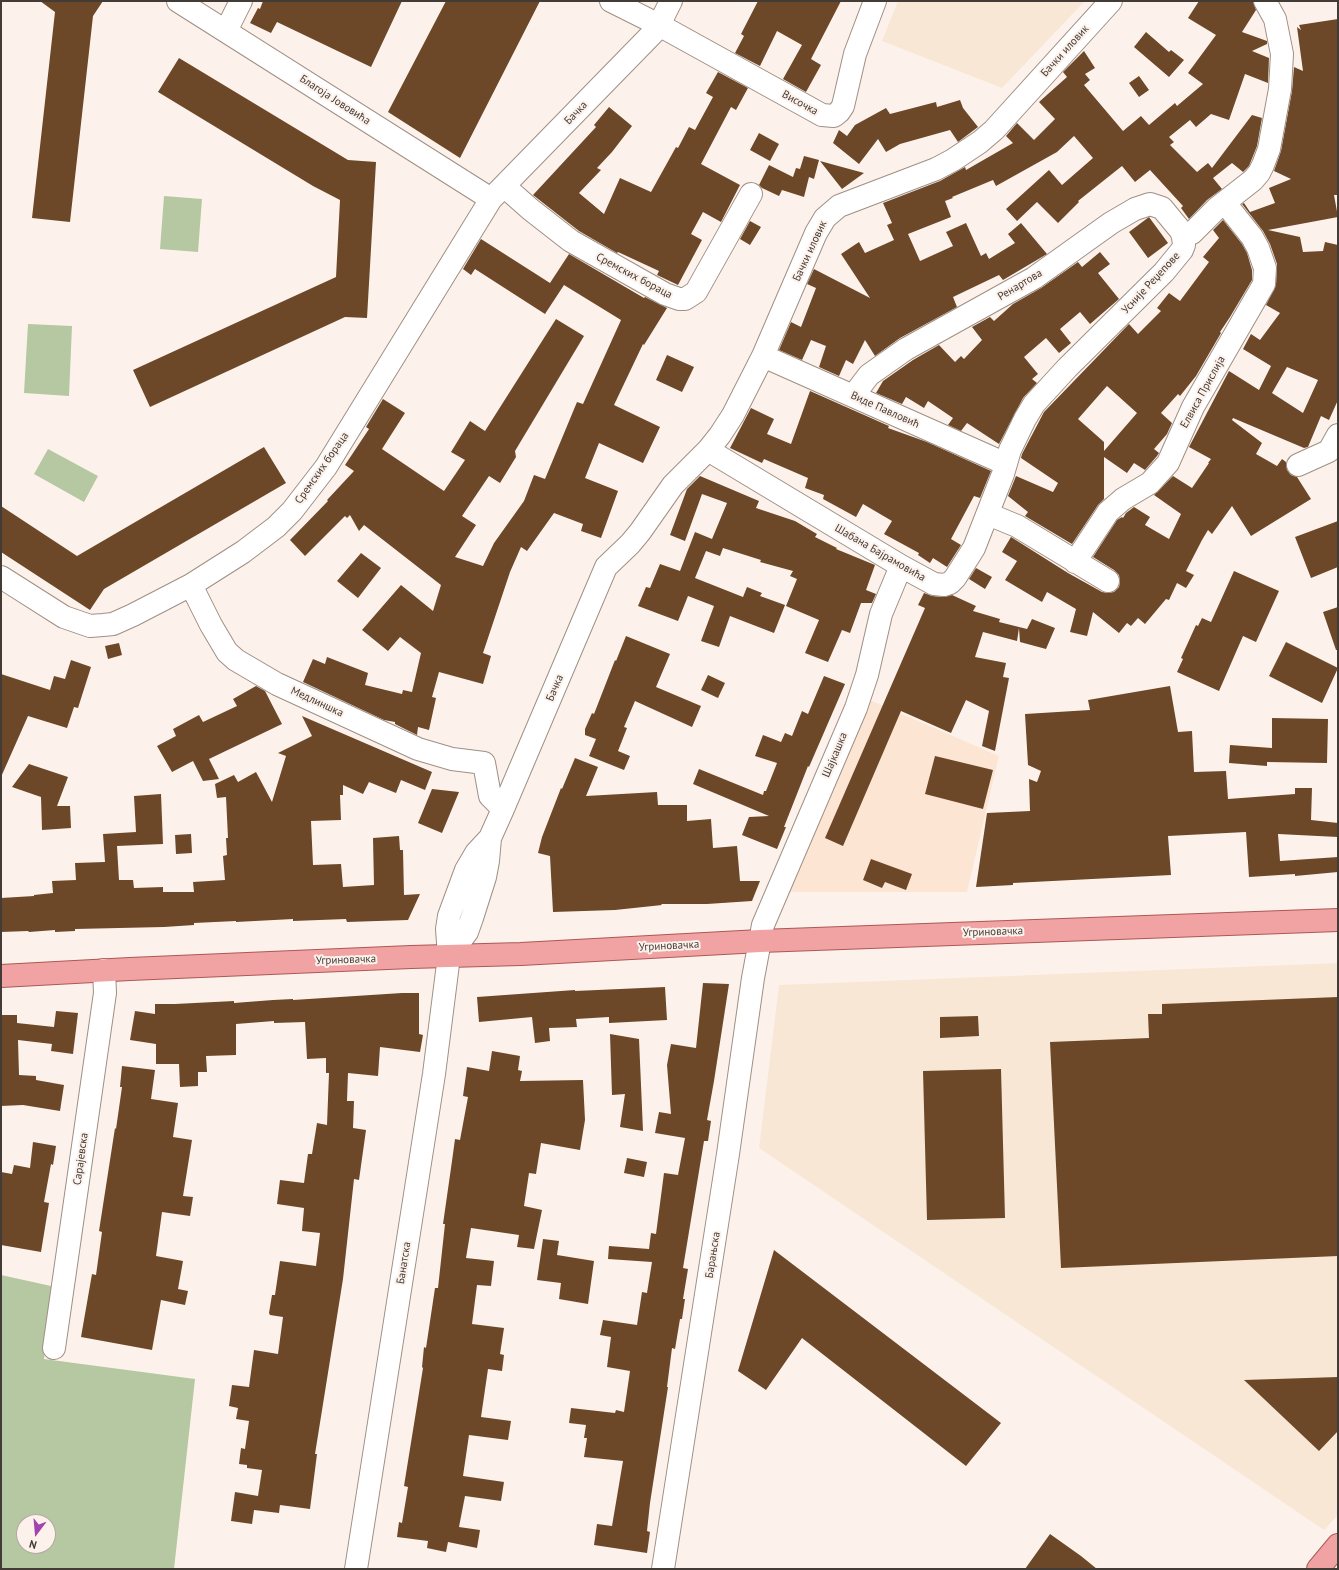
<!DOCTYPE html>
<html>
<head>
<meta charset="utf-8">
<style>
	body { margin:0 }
	#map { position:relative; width:1339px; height:1570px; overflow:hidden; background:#fdf2eb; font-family:"PT Sans",sans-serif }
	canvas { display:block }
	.frame { position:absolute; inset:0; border:2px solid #423b36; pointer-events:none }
	.north { position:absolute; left:16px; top:1514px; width:40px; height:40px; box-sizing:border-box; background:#fdf2eb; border:1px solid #b2a9a3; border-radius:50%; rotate:196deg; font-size:11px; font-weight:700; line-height:16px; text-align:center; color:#423b36 }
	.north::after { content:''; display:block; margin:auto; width:14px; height:18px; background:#a344ad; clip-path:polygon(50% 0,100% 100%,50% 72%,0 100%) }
</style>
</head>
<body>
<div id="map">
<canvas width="1339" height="1570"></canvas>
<div class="frame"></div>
<div class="north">N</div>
</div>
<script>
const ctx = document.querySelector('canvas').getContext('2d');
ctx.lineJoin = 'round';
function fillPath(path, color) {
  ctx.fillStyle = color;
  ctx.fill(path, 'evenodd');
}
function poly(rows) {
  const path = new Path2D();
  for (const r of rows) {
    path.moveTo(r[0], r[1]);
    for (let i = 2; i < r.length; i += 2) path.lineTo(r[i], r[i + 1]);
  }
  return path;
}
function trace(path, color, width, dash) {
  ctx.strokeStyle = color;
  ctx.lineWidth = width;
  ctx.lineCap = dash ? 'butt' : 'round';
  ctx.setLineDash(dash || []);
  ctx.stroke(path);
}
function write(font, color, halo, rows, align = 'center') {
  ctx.font = font + ' "PT Sans",sans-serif';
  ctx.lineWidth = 4;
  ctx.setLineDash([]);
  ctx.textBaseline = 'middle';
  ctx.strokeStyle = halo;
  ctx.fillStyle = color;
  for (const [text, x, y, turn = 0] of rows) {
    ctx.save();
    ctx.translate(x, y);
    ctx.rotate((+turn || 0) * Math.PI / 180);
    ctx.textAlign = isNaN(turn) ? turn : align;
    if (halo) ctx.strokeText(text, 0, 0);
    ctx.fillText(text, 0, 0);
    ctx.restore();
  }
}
fillPath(poly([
	[898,1,1085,1,1002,88,882,41],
	[1338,963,1338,1515,1324,1530,759,1148,779,985]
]), '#f9e7d6');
fillPath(poly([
	[865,698,999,756,967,892,783,892]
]), '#fde5d3');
fillPath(poly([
	[164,196,202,199,198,252,160,249],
	[28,324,72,326,69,396,24,393],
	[48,449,98,476,84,502,34,474],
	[1,1275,51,1286,44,1359,195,1379,174,1569,1,1569],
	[24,1522,48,1522,48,1546,24,1546]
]), '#b5c8a2');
fillPath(poly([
	[40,1,103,1,93,16,70,222,32,218,55,12],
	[263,1,402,1,371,67,277,22,271,33,250,23,258,8,260,9],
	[446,1,540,1,460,158,388,112],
	[758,1,841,1,811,59,821,65,806,92,783,79,802,45,777,31,760,66,735,53,744,36,741,34],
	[1199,1,1253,1,1256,10,1242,32,1267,41,1267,44,1252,51,1269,58,1268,83,1245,74,1229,120,1211,114,1196,127,1190,120,1169,137,1174,142,1170,145,1197,172,1208,163,1212,168,1252,115,1262,118,1257,146,1249,166,1243,172,1232,163,1213,178,1222,189,1207,200,1189,219,1181,208,1183,206,1150,170,1135,182,1122,166,1078,201,1079,202,1058,223,1037,202,1017,221,1006,209,1049,170,1062,185,1093,158,1074,136,1057,152,996,186,993,180,952,197,953,198,945,201,951,217,908,234,920,261,953,246,946,232,966,223,981,256,986,253,989,259,1015,243,1008,234,1021,223,1047,254,1003,280,999,275,953,297,957,307,900,338,875,356,865,340,853,364,846,360,839,376,819,367,826,346,811,340,802,360,779,350,791,322,801,327,816,288,807,284,814,269,870,298,841,254,859,242,865,253,894,240,887,225,892,223,883,203,940,181,965,167,966,170,1013,143,1006,136,1017,123,1034,140,1055,119,1039,102,1067,77,1063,72,1084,51,1095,68,1085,74,1090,80,1084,85,1123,131,1141,116,1149,125,1175,103,1177,106,1203,84,1188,73,1216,35,1188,18],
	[1338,19,1338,195,1334,195,1338,217,1268,230,1300,237,1303,252,1323,251,1325,242,1338,245,1338,400,1329,420,1321,416,1308,447,1304,448,1233,418,1232,420,1262,443,1256,454,1277,466,1282,459,1286,462,1287,470,1291,475,1297,477,1311,499,1251,536,1232,506,1212,534,1208,530,1202,540,1186,571,1194,575,1186,588,1177,583,1169,600,1166,599,1145,624,1138,618,1131,626,1127,623,1119,633,1093,612,1087,636,1070,632,1076,609,1047,592,1042,602,1005,580,1017,561,1002,552,1011,537,1068,573,1102,592,1108,593,1114,592,1119,587,1120,582,1119,575,1114,570,1093,557,1117,520,1122,517,1123,518,1126,513,1134,507,1150,517,1145,525,1169,539,1181,514,1154,495,1173,476,1192,488,1209,463,1208,463,1211,459,1189,447,1229,371,1259,390,1271,366,1243,349,1251,334,1260,340,1280,313,1266,305,1276,285,1277,264,1270,244,1263,231,1242,204,1244,203,1250,212,1275,203,1269,188,1291,179,1274,171,1281,151,1292,91,1294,67,1303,71,1297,27,1301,30,1299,25],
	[1287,367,1318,380,1303,413,1272,393],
	[1146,32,1169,52,1171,50,1184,60,1169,77,1134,47],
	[179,58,348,160,376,162,367,318,345,317,150,407,133,370,336,277,340,200,313,186,158,92],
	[718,72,748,88,736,110,731,107,701,164,740,185,721,222,703,212,691,234,702,240,678,285,657,275,659,271,618,252,617,253,579,231,533,195,596,127,594,125,609,107,632,126,612,152,597,168,601,170,579,193,604,214,620,178,651,192,676,147,678,148,689,127,695,130,713,97,706,93],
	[1139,76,1149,90,1139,97,1129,83],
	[960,100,963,108,978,127,958,142,950,130,900,144,886,152,878,139,859,164,833,143,839,130,847,136,855,125,886,108,890,114,936,102,937,107],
	[759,133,779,144,770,161,750,150],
	[804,156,819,160,814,179,809,177,804,197,782,190,779,196,762,188,759,185,769,165,793,177,796,168,800,169],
	[820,161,864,173,842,189],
	[1149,217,1168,243,1148,258,1129,232],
	[1223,220,1242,244,1247,253,1252,270,1252,280,1230,317,1220,332,1221,333,1196,376,1180,396,1178,394,1161,413,1172,423,1167,434,1154,449,1159,453,1157,456,1145,470,1134,463,1127,473,1104,457,1104,499,1098,505,1072,544,1025,516,1028,512,1008,496,1016,476,1053,492,1058,483,1021,458,1022,454,1044,412,1128,325,1129,324,1138,334,1161,311,1157,308,1169,293,1180,301,1209,262,1203,257,1219,238,1213,230],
	[1107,386,1137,413,1104,451,1104,442,1078,419],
	[750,221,761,227,750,245,740,239],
	[481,239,550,283,569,254,644,298,645,297,667,308,644,345,643,344,614,405,660,427,643,463,599,443,585,478,618,491,601,538,581,531,583,524,554,513,527,551,521,547,510,572,483,653,491,656,483,684,439,672,432,697,436,698,429,730,418,727,417,735,395,724,395,722,384,720,303,682,313,659,325,664,327,657,368,673,365,685,402,694,403,690,412,692,421,653,400,637,388,651,362,630,401,585,433,611,441,585,364,525,359,531,350,515,347,518,345,516,305,556,290,540,328,501,327,500,354,471,345,465,369,429,366,427,383,399,405,413,382,449,444,491,465,460,451,452,470,421,485,431,556,319,584,336,515,451,516,457,500,483,489,476,462,516,476,525,455,557,483,566,494,543,524,501,534,475,545,479,577,402,583,404,621,320,564,285,545,314,475,269,471,275,463,269],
	[1100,252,1110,264,1098,273,1119,299,1090,324,1080,312,1060,329,1071,343,1059,353,1046,338,1024,357,1038,374,1032,379,1037,383,1023,398,999,444,967,423,961,431,948,425,953,418,928,401,924,408,906,397,902,404,876,393,883,381,913,360,939,345,955,362,961,356,964,359,982,340,972,327,990,317,994,321,1013,304,1041,288,1078,262,1082,267],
	[667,355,694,367,682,392,656,380],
	[810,391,889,426,888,428,927,442,991,471,980,498,974,496,951,539,961,545,947,567,933,558,930,563,918,555,919,553,884,534,892,521,863,504,856,517,823,499,824,495,805,488,808,478,764,459,762,463,730,448,751,408,774,419,767,434,791,444],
	[264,447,286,483,104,589,90,610,1,552,1,506,77,556],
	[700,476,759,501,756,508,795,521,817,534,815,537,837,548,836,549,875,565,866,590,876,594,872,603,861,603,850,633,842,630,828,662,805,653,819,620,786,606,797,579,790,576,793,571,760,562,761,560,723,548,720,556,706,551,695,578,743,597,747,587,762,593,760,596,785,605,774,633,730,616,719,647,701,641,714,606,688,596,678,621,638,606,646,587,650,588,660,564,680,571,695,532,712,539,727,503,702,494,685,541,670,535,687,489],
	[1338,521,1338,567,1311,578,1295,537],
	[361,553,381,568,358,598,337,581],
	[976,568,992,577,985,589,969,579],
	[1234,571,1279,591,1256,642,1243,636,1219,691,1177,672,1183,659,1181,658,1196,625,1198,626,1202,618,1211,622],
	[924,593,932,596,943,597,952,595,976,606,973,611,1000,619,999,622,1027,629,1032,619,1055,628,1046,649,1020,642,1019,628,1017,641,983,632,975,657,1006,663,1003,677,1009,678,995,751,982,746,989,711,966,700,951,733,901,711,843,846,825,838,925,608,918,605],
	[1338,607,1338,650,1336,650,1323,612],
	[626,636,670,654,656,687,701,706,692,727,635,701,624,727,627,728,618,751,630,756,624,770,589,756,596,739,585,735,585,729,592,713,594,714,615,660,616,661],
	[1286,642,1338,668,1322,703,1269,676],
	[119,643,122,655,108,659,105,646],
	[71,660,91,667,78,708,74,707,67,728,28,716,1,777,1,674,50,690,54,676,65,679],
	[708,675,725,683,718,698,701,690],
	[824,676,845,684,809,767,808,766,784,827,786,827,777,849,742,835,749,817,769,816,693,784,699,769,763,795,764,791,766,791,777,763,755,756,763,735,781,742,785,733,792,736,802,711,808,714],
	[256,686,265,691,282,724,209,759,219,779,203,781,193,761,172,772,157,746,176,736,173,729,199,715,203,722,237,706,233,699],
	[1170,686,1178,732,1192,731,1194,772,1226,771,1228,799,1295,794,1295,788,1312,788,1311,820,1338,823,1338,837,1278,834,1280,861,1338,857,1338,872,1295,876,1295,874,1249,877,1246,832,1168,836,1171,875,1013,883,1013,885,976,887,987,813,1030,811,1029,779,1037,782,1041,771,1028,765,1025,714,1090,710,1088,700],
	[302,716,432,772,425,790,401,780,396,793,369,782,363,794,343,785,343,795,340,795,341,820,311,821,313,865,341,864,343,887,374,885,373,838,399,836,400,850,403,850,404,895,420,894,408,920,347,922,346,919,293,921,293,919,236,922,236,921,194,923,194,925,164,927,75,929,75,931,55,932,55,930,29,932,28,931,1,932,1,898,34,896,34,895,53,893,52,881,76,880,75,863,105,862,103,834,136,832,134,796,161,794,163,844,117,846,119,880,133,880,134,888,163,887,163,892,194,892,193,882,225,880,223,856,227,855,226,838,228,838,226,797,217,798,215,784,234,775,238,782,256,772,272,802,286,756,278,753,312,736],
	[1272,718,1328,719,1327,763,1267,762,1267,766,1229,763,1230,745,1272,748],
	[935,756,993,770,983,809,925,794],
	[575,758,598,767,586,796,657,792,658,805,687,805,687,821,711,819,713,848,737,846,740,881,760,881,752,901,707,904,661,904,662,905,615,910,553,912,550,856,538,853,542,837,561,788,562,789],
	[29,764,68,777,57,806,70,806,71,828,42,830,41,797,12,787],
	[432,789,459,792,442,833,418,823],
	[191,834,192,853,176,854,175,835],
	[871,859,912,874,906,890,885,882,882,888,863,880],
	[703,983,729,984,714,1081,707,1120,711,1121,708,1141,704,1141,683,1268,688,1269,683,1299,685,1299,682,1319,680,1319,675,1349,672,1348,667,1387,668,1387,650,1503,647,1531,650,1532,647,1553,594,1545,597,1524,612,1526,623,1461,584,1457,587,1438,584,1438,586,1425,569,1423,571,1408,615,1413,616,1410,624,1412,630,1371,607,1367,611,1337,600,1335,603,1320,637,1325,642,1292,647,1293,652,1262,608,1259,609,1246,649,1249,651,1233,656,1234,664,1173,678,1175,685,1138,655,1133,659,1112,671,1114,667,1065,671,1044,696,1048],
	[665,987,667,1020,609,1023,609,1017,576,1019,577,1027,549,1028,550,1041,535,1043,532,1017,479,1022,477,997,575,990,575,991],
	[402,993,419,993,419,1034,423,1035,420,1052,380,1047,378,1076,348,1073,347,1101,354,1101,353,1128,366,1130,359,1180,354,1179,343,1279,315,1454,317,1454,310,1509,280,1505,279,1513,254,1510,252,1524,231,1521,235,1492,258,1496,262,1470,247,1468,247,1465,239,1464,241,1448,245,1449,249,1421,236,1419,238,1408,229,1406,232,1385,249,1387,254,1350,278,1354,283,1317,270,1315,269,1313,272,1295,275,1295,280,1261,316,1266,320,1233,302,1231,304,1208,277,1204,280,1180,304,1183,308,1154,312,1154,317,1123,327,1125,329,1073,326,1073,326,1058,307,1059,305,1022,274,1023,274,1021,236,1024,236,1055,206,1056,207,1072,198,1072,198,1086,180,1087,179,1064,156,1064,156,1044,130,1040,135,1011,155,1014,155,1004,175,1004,234,1001,234,1003,273,1000,293,999,293,1000],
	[1338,997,1338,1256,1061,1268,1050,1042,1149,1038,1148,1014,1162,1014,1162,1004],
	[56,1011,78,1013,73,1054,51,1051,52,1044,18,1040,19,1075,36,1076,36,1080,64,1085,60,1111,23,1105,1,1106,1,1015,17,1015,17,1023,54,1027],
	[978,1016,979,1036,940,1038,940,1017],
	[610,1034,639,1039,643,1131,620,1127,625,1094,612,1095],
	[492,1051,520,1056,518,1070,522,1071,520,1081,583,1080,585,1120,580,1150,541,1143,536,1174,529,1173,524,1206,542,1210,534,1249,517,1247,519,1235,471,1228,466,1258,494,1261,491,1286,477,1285,472,1324,504,1328,500,1354,504,1355,502,1371,488,1369,481,1417,511,1421,508,1440,469,1435,463,1476,504,1482,501,1501,465,1496,459,1527,480,1530,477,1548,448,1542,446,1552,427,1548,428,1541,397,1537,399,1522,402,1523,408,1487,404,1486,423,1368,422,1367,424,1347,426,1348,435,1288,438,1288,445,1224,443,1224,452,1161,455,1139,460,1140,468,1097,463,1096,467,1067,489,1071],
	[122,1066,155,1070,151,1099,178,1103,173,1137,192,1140,183,1196,193,1197,190,1216,162,1212,156,1256,183,1261,178,1289,188,1291,185,1305,161,1300,152,1350,81,1337,92,1274,96,1275,102,1232,99,1231,115,1128,116,1129,122,1087,120,1087],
	[1001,1069,1005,1218,927,1220,923,1071],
	[33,1142,56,1146,53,1165,51,1164,44,1202,49,1203,41,1252,1,1245,1,1172,12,1174,14,1165,30,1168],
	[627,1158,647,1162,644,1177,624,1173],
	[543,1239,559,1241,557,1255,594,1261,588,1304,559,1299,561,1283,537,1280],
	[774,1250,1001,1423,966,1466,802,1338,766,1390,738,1371],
	[1338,1377,1338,1431,1319,1451,1244,1380],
	[1050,1534,1081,1556,1097,1569,1025,1569]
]), '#6c4829');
const minor = poly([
	[178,1,491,199],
	[611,1,659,25,671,1],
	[226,31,241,1],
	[504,186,530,209,571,241,665,294,679,299,685,299,696,292,751,194],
	[763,356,1006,464],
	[853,396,869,375,906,349,1034,278,1111,223,1135,209,1150,204,1162,208,1181,231,1183,237],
	[708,450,901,566,934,584,944,585,950,583,955,578,974,548,1003,474,1010,450,1025,419,1034,404,1067,368,1164,272,1182,250,1184,245,1183,237,1192,233,1216,209,1253,180,1259,173,1263,165,1269,149,1280,89,1282,54,1275,19,1265,1],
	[1298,465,1329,451,1338,435],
	[988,514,1017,526,1108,581],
	[1075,562,1108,512,1123,499,1150,483,1168,463,1193,407,1264,284,1265,268,1258,248,1252,237,1225,203],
	[1,577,64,617,90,626,103,625,113,624,133,615,191,585,243,552,276,527,292,511,326,467,491,199,654,32,659,25,822,115,834,116,839,112,843,106,855,54,875,1],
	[191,585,211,625,227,652,236,660,277,684,418,749,452,759,484,763,490,796,503,809],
	[449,956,467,932,472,918,485,877,488,861,490,838],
	[54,1348,105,993,104,970],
	[356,1569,434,1074,449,956,447,929,449,916,466,870,476,853,490,838,503,809,606,567,630,544,640,532,673,485,708,450,720,435,733,415,763,356,816,233,825,218,839,206,936,169,953,160,980,142,994,130,1111,1],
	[663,1569,728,1154,753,978,763,925,856,708,867,675,881,614,901,566]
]);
const major = poly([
	[1,976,130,969,411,957,521,954,760,941,1338,920],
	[1318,1569,1338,1545]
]);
trace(minor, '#9f8f84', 24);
trace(major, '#ad5756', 24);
trace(minor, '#fff', 22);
trace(major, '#f1a3a4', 22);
write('11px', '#423b36', '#fdf2eb', [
	["Бачки иловик",1065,51,-48],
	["Благоја Јововића",335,100,33],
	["Височка",800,103,29],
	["Бачка",576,113,-46],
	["Бачки иловик",810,251,-65],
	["Сремских бораца",634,276,28],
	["Усније Реџепове",1151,283,-47],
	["Ренартова",1020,285,-31],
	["Елвиса Прислија",1203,392,-61],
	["Виде Павловић",885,410,24],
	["Сремских бораца",322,468,-55],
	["Шабана Бајрамовића",880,553,30],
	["Бачка",555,688,-67],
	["Медлиншка",317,702,25],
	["Шајкашка",835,755,-67],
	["Угриновачка",993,932,-2],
	["Угриновачка",669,946,-3],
	["Угриновачка",346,960,-2],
	["Сарајевска",81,1159,-82],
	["Барањска",713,1255,-81],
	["Банатска",404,1263,-81]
]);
</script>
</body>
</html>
